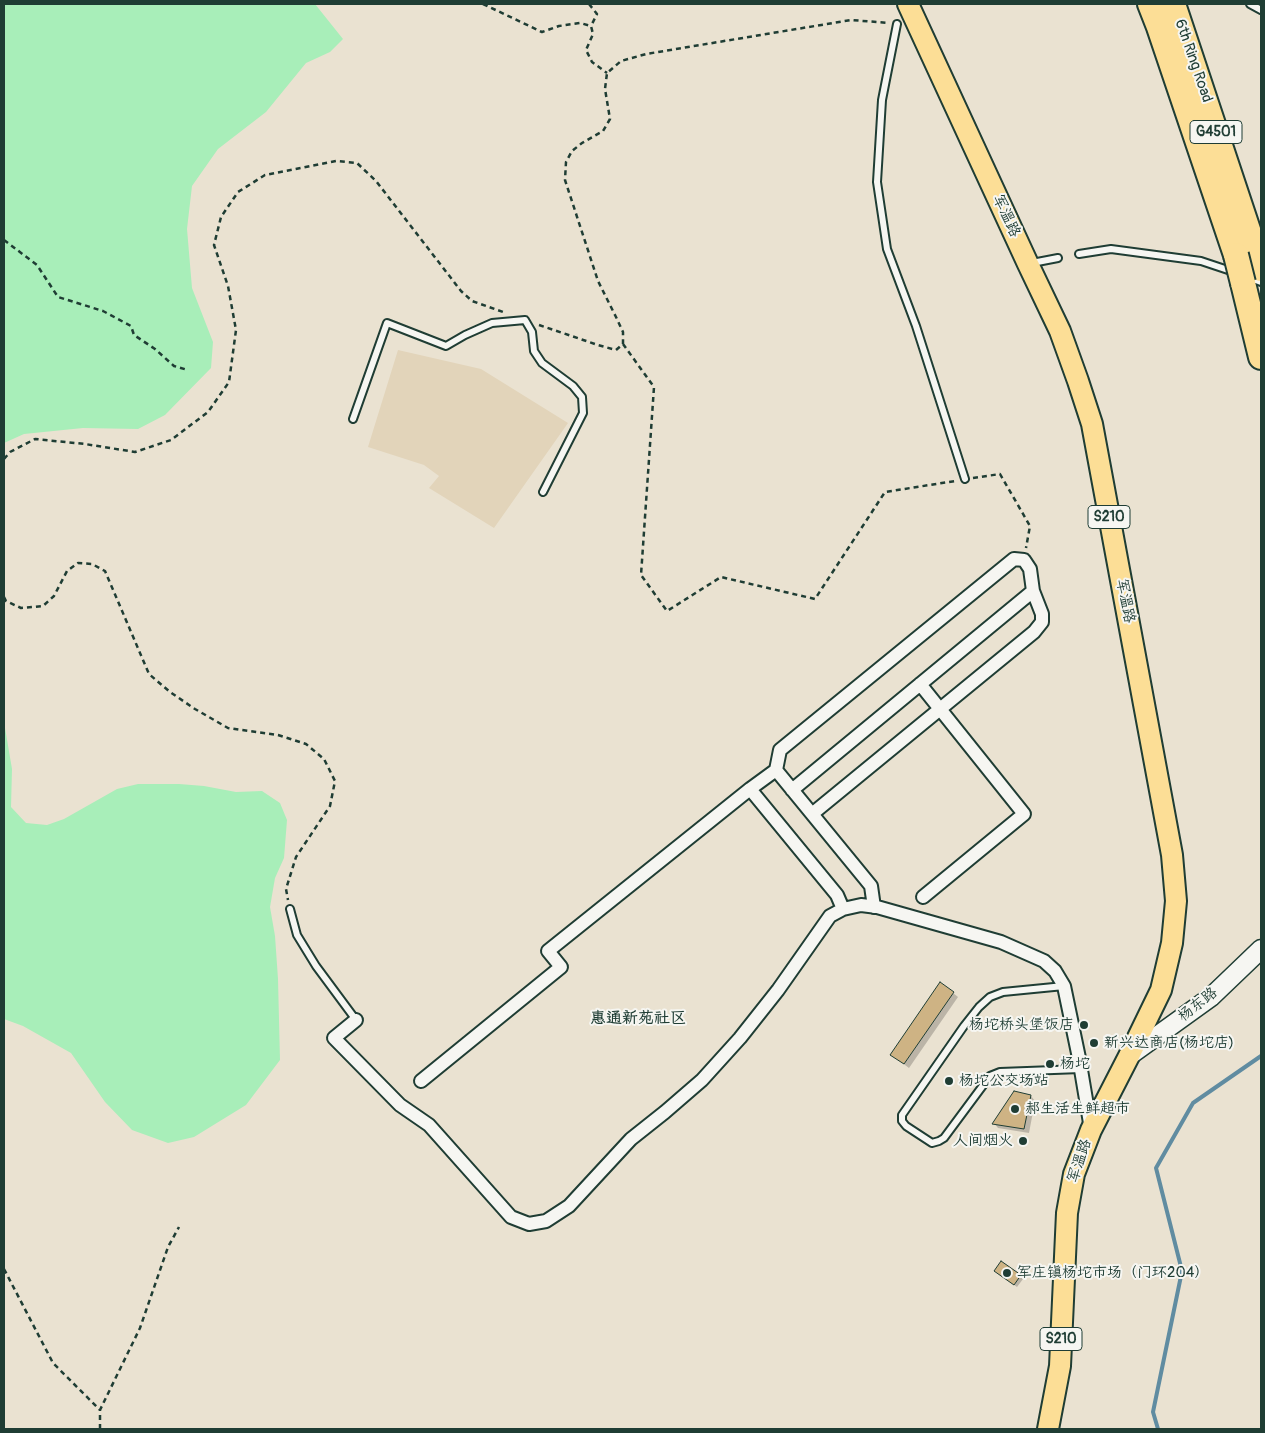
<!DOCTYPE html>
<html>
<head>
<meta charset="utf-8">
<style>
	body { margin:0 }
	#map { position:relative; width:1265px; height:1433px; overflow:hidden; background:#eae2d1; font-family:Pangolin,sans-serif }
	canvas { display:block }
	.frame { position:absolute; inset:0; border:5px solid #1f3d34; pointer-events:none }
</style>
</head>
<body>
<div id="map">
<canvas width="1265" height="1433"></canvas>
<div class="frame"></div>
</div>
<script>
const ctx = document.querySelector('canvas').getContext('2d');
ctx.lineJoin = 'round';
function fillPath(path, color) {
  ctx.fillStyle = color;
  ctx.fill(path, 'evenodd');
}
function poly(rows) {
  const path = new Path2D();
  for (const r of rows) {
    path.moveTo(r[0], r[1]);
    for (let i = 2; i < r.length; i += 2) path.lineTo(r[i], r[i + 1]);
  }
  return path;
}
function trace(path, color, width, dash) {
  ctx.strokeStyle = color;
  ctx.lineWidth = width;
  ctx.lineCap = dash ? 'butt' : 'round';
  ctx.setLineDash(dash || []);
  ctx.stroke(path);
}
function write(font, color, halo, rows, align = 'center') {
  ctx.font = font + ' Pangolin,"LXGW WenKai TC",sans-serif';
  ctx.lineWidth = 4;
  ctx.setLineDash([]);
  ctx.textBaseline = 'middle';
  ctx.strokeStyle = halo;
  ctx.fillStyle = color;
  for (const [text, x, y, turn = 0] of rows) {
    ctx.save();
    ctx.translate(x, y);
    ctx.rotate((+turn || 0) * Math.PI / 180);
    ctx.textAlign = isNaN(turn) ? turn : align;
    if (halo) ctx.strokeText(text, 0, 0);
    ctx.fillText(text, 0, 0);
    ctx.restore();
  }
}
fillPath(poly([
	[398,350,481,369,568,423,494,528,429,488,439,476,424,465,368,447]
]), '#e2d4ba');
fillPath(poly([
	[4,4,315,4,343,39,330,52,306,63,266,112,218,149,192,186,187,229,192,288,213,342,211,368,165,415,138,429,83,428,24,434,4,443],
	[4,722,12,769,11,807,26,823,47,825,64,819,117,789,138,784,179,784,204,786,236,792,262,791,280,803,287,820,284,858,275,878,270,907,275,936,278,979,280,1060,246,1105,194,1137,168,1143,132,1130,105,1102,71,1053,23,1026,4,1019]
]), '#a8eeb9');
fillPath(poly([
	[953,993,958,997,909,1068,897,1059],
	[1015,1093,1031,1096,1035,1101,1029,1133,998,1128,994,1123],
	[998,1274,1020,1276,1023,1279,1017,1287]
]), '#0003');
trace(poly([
	[1158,1429,1153,1412,1182,1271,1156,1168,1193,1103,1261,1056]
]), '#608ca1', 4);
const building = poly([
	[940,982,954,992,904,1064,890,1055,940,982],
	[1014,1091,1031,1095,1024,1129,992,1124,1014,1091],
	[1001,1261,1021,1275,1014,1285,994,1271,1001,1261]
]);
fillPath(building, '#ceb384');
trace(building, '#1f3d34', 1);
const lane = poly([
	[1250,4,1261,10],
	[897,24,882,100,877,182,887,249,916,326,965,479],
	[1079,254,1111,249,1201,261,1234,272],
	[1032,263,1058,258],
	[1248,277,1261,282],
	[353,419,387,323,446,346,465,335,492,323,525,320,532,332,534,351,542,363,573,386,582,397,583,413,543,492],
	[290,909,297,935,316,966,356,1020],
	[1064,986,1003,992,990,997,979,1007,964,1026,902,1115,902,1121,906,1126,932,1143,939,1141,944,1138,990,1076,1000,1072,1081,1069]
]);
const street = poly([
	[920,684,1024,814,923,897],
	[776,770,871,886,874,907],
	[750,789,837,895,843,909],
	[812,814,1034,632,1042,622,1042,614,1033,591],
	[356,1020,334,1038,400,1105,429,1125,511,1217,529,1224,546,1221,569,1206,631,1139,665,1112,702,1080,740,1038,778,990,830,916,843,909,861,905,877,907,1001,942,1044,961,1055,971,1064,986,1079,1058,1091,1129],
	[421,1081,561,967,548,951,750,789,776,770,780,750,1014,559,1024,560,1030,569,1033,591,792,790]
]);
const secondary = poly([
	[1129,1056,1211,997,1261,949]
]);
const primary = poly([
	[908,4,1028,264,1060,331,1078,381,1092,424,1172,855,1176,901,1172,943,1161,990,1129,1056,1091,1130,1074,1174,1067,1213,1060,1366,1048,1429]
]);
const highway = poly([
	[1150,4,1159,27,1236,255],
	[1173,4,1261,269],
	[1243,283,1261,357]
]);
trace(lane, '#1f3d34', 10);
trace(street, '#1f3d34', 16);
trace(secondary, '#1f3d34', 21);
trace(primary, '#1f3d34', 24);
trace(highway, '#1f3d34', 28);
trace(poly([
	[483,4,542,32,559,26,580,23,591,26,593,34,586,50,592,62,607,73],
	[589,4,597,14,591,26],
	[4,240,37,265,58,297,103,311,131,326,134,335,155,349,174,366,188,370],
	[539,325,598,345,616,350,623,344,623,332,616,317,598,281,565,180,566,162,572,151,582,143,603,131,610,119,605,89,607,73,621,61,646,54,851,20,889,23],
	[623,344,654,387,641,575,667,611,721,577,815,599,885,492,955,481],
	[4,459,10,452,35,439,85,444,135,452,171,440,208,412,229,382,236,330,228,286,214,245,221,217,238,192,265,175,336,161,357,163,376,181,461,291,472,301,503,312],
	[973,478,1000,474,1030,526,1026,548],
	[4,597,6,601,21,608,43,606,54,596,67,571,78,563,92,564,105,571,149,674,170,692,195,709,228,728,278,735,306,744,324,759,335,781,330,806,296,857,286,889,288,900],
	[4,1269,53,1363,100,1410],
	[100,1429,100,1410,140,1328,168,1247,179,1227]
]), '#1f3d34', 2.5, [5, 4]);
trace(lane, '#f6f6f2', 6);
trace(street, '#f6f6f2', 12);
trace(secondary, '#f6f6f2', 18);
trace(primary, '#fcde96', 20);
trace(highway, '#fcde96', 24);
const highwayBridge = poly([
	[1236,255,1243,283]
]);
trace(highwayBridge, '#1f3d34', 28, []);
trace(highwayBridge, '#fcde96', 24);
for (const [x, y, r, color] of [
	[1084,1025,5,"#1f3d34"],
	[1094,1043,5,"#1f3d34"],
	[1050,1064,5,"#1f3d34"],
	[949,1081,5,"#1f3d34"],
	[1015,1109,5,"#1f3d34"],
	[1023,1141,5,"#1f3d34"],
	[1007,1273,5,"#1f3d34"]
]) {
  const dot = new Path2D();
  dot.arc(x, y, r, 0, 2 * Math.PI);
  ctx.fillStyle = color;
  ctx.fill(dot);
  trace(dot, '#f6f6f2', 2);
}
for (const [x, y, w] of [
	[1216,132,52],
	[1109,517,42],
	[1061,1339,42]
]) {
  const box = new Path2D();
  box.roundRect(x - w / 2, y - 11.5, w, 23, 4);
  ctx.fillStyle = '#f6f6f2';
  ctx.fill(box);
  trace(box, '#1f3d34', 1);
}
write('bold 14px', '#1f3d34', null, [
	["G4501",1216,132],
	["S210",1109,517],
	["S210",1061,1339]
]);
write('15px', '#1f3d34', '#f6f6f2', [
	["6th Ring Road",1193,61,71],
	["军温路",1006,216,65],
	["军温路",1125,601,79],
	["杨东路",1198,1005,-38],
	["军温路",1080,1161,-72]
]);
write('15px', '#1f3d34', '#f6f6f2', [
	["杨坨桥头堡饭店",1074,1025,"right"],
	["新兴达商店(杨坨店)",1104,1043],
	["杨坨",1060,1064],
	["杨坨公交场站",959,1081],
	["郝生活生鲜超市",1025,1109],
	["人间烟火",1013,1141,"right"],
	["军庄镇杨坨市场（门环204）",1017,1273]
], 'left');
write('bold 16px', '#1f3d34', '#f6f6f2', [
	["惠通新苑社区",638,1019]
]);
</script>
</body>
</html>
